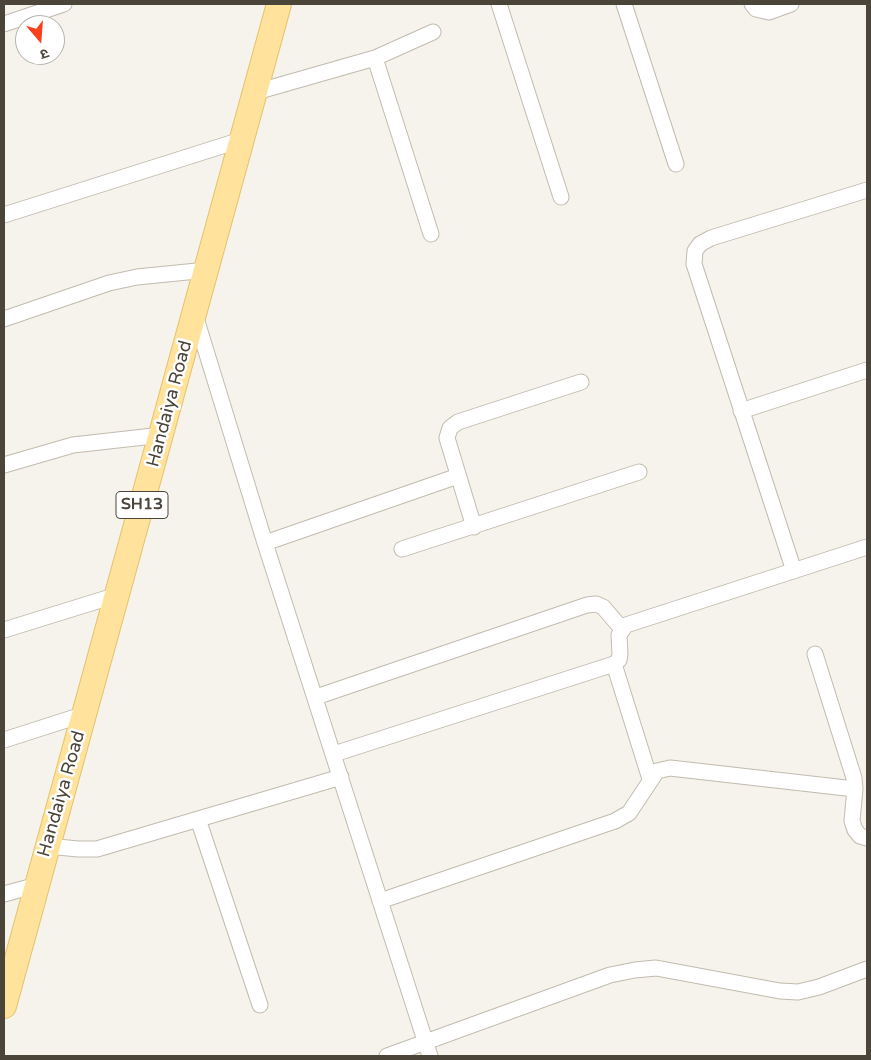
<!DOCTYPE html>
<html>
<head>
<meta charset="utf-8">
<style>
	body { margin:0 }
	#map { position:relative; width:871px; height:1060px; overflow:hidden; background:#f6f3ec; font-family:"Varela Round","Noto Sans Devanagari",sans-serif }
	canvas { display:block }
	.frame { position:absolute; inset:0; border:5px solid #4b4439; pointer-events:none }
	.north { position:absolute; left:15px; top:15px; width:50px; height:50px; box-sizing:border-box; background:#fff; border:1px solid #b7b4b0; border-radius:50%; rotate:162deg; font-size:14px; font-weight:700; line-height:20px; text-align:center; color:#4b4439 }
	.north::after { content:''; display:block; margin:auto; width:18px; height:22px; background:#fc3f1d; clip-path:polygon(50% 0,100% 100%,50% 72%,0 100%) }
</style>
</head>
<body>
<div id="map">
<canvas width="871" height="1060"></canvas>
<div class="frame"></div>
<div class="north">उ</div>
</div>
<script>
const ctx = document.querySelector('canvas').getContext('2d');
ctx.lineJoin = 'round';
function poly(rows) {
  const path = new Path2D();
  for (const r of rows) {
    path.moveTo(r[0], r[1]);
    for (let i = 2; i < r.length; i += 2) path.lineTo(r[i], r[i + 1]);
  }
  return path;
}
function trace(path, color, width, dash) {
  ctx.strokeStyle = color;
  ctx.lineWidth = width;
  ctx.lineCap = dash ? 'butt' : 'round';
  ctx.setLineDash(dash || []);
  ctx.stroke(path);
}
function write(font, color, halo, rows, align = 'center') {
  ctx.font = font + ' "Varela Round",sans-serif';
  ctx.lineWidth = 5;
  ctx.setLineDash([]);
  ctx.textBaseline = 'middle';
  ctx.strokeStyle = halo;
  ctx.fillStyle = color;
  for (const [text, x, y, turn = 0] of rows) {
    ctx.save();
    ctx.translate(x, y);
    ctx.rotate((+turn || 0) * Math.PI / 180);
    ctx.textAlign = isNaN(turn) ? turn : align;
    if (halo) ctx.strokeText(text, 0, 0);
    ctx.fillText(text, 0, 0);
    ctx.restore();
  }
}
const minor = poly([
	[499,4,561,197],
	[624,4,676,164],
	[752,4,756,9,769,12,791,4],
	[4,24,64,4],
	[375,58,431,234],
	[256,92,375,58,433,32],
	[4,215,244,139],
	[195,315,265,543,430,1056],
	[4,319,109,283,137,277,207,270],
	[741,411,867,370],
	[4,465,73,445,162,435],
	[474,527,447,438,450,428,458,422,581,382],
	[265,543,458,476],
	[402,549,639,472],
	[794,571,694,264,695,251,700,244,711,238,867,190],
	[4,630,117,595],
	[815,654,854,778,855,789,852,821,855,830,860,836,867,838],
	[614,664,650,779],
	[316,697,587,605,596,604,603,607,622,629],
	[4,740,85,714],
	[334,754,614,664,619,660,620,654,619,635,626,625,867,547],
	[198,819,260,1005],
	[48,846,78,849,97,849,341,777],
	[4,894,37,885],
	[380,901,615,821,629,813,657,771,670,768,855,789],
	[387,1056,610,975,635,970,656,968,780,991,798,992,819,987,867,969]
]);
const primary = poly([
	[4,1006,279,4]
]);
trace(minor, '#c2bbae', 17);
trace(primary, '#e6c16a', 26);
trace(minor, '#fff', 15);
trace(primary, '#ffe39c', 24);
for (const [x, y, w] of [
	[142,505,52]
]) {
  const box = new Path2D();
  box.roundRect(x - w / 2, y - 13.5, w, 27, 4);
  ctx.fillStyle = '#fff';
  ctx.fill(box);
  trace(box, '#4b4439', 1);
}
write('bold 16px', '#4b4439', null, [
	["SH13",142,505]
]);
write('18px', '#4b4439', '#fff', [
	["Handaiya Road",170,404,-75],
	["Handaiya Road",62,794,-74]
]);
</script>
</body>
</html>
